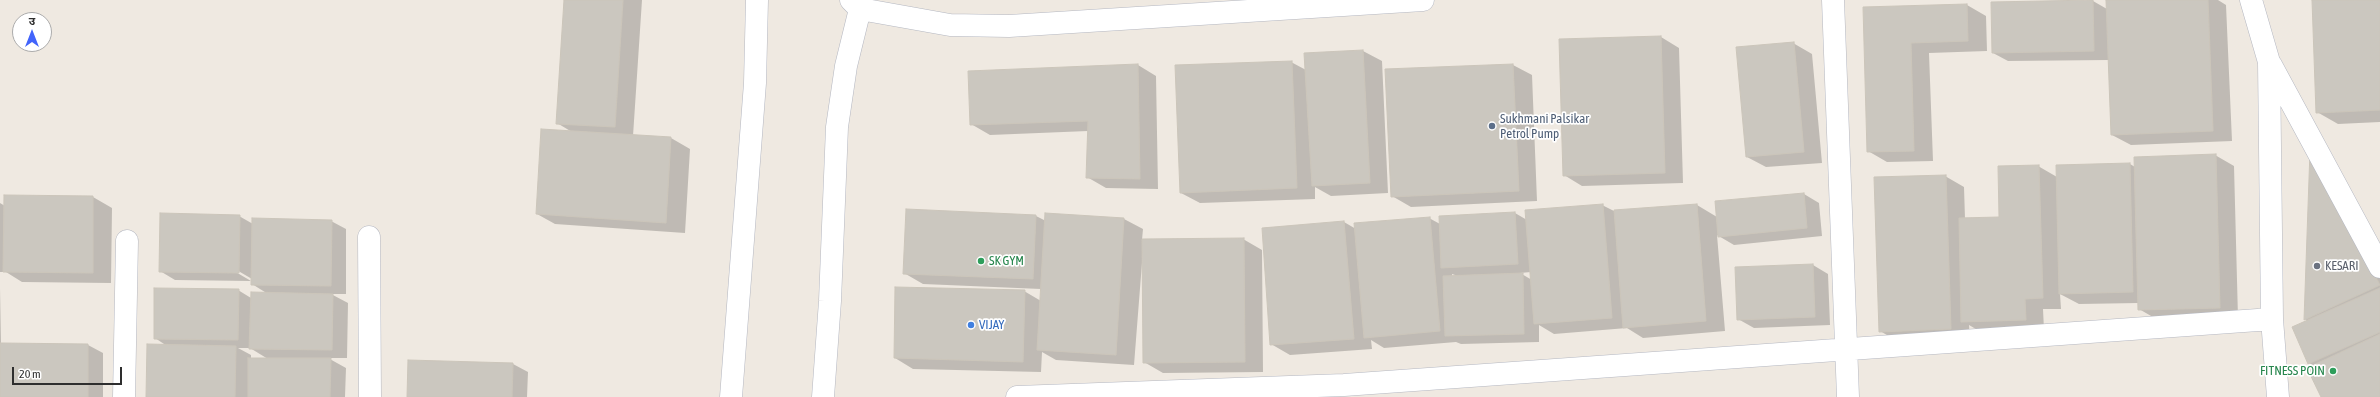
<!DOCTYPE html>
<html>
<head>
<meta charset="utf-8">
<style>
	body { margin:0 }
	#map { position:relative; width:2380px; height:397px; overflow:hidden; background:#efe9e1; font-family:"Asap Condensed","Noto Sans Devanagari",sans-serif }
	canvas { display:block }
	.north { position:absolute; left:12px; top:12px; width:40px; height:40px; box-sizing:border-box; background:#fff; border:1px solid #ababab; border-radius:50%; rotate:0deg; font-size:11px; font-weight:700; line-height:16px; text-align:center; color:#2e2e2e }
	.north::after { content:''; display:block; margin:auto; width:14px; height:18px; background:#4264fb; clip-path:polygon(50% 0,100% 100%,50% 72%,0 100%) }
	.scale { position:absolute; left:12px; top:367px; width:110px; height:18px; box-sizing:border-box; border:2px solid #2e2e2e; border-top:0; padding-left:5px; font-size:12px; line-height:14px; white-space:nowrap; color:#2e2e2e; -webkit-text-stroke:3px #fff; paint-order:stroke }
</style>
</head>
<body>
<div id="map">
<canvas width="2380" height="397"></canvas>
<div class="north">उ</div>
<div class="scale">20 m</div>
</div>
<script>
const ctx = document.querySelector('canvas').getContext('2d');
ctx.lineJoin = 'round';
function fillPath(path, color) {
  ctx.fillStyle = color;
  ctx.fill(path, 'evenodd');
}
function poly(rows) {
  const path = new Path2D();
  for (const r of rows) {
    path.moveTo(r[0], r[1]);
    for (let i = 2; i < r.length; i += 2) path.lineTo(r[i], r[i + 1]);
  }
  return path;
}
function trace(path, color, width, dash) {
  ctx.strokeStyle = color;
  ctx.lineWidth = width;
  ctx.lineCap = dash ? 'butt' : 'round';
  ctx.setLineDash(dash || []);
  ctx.stroke(path);
}
function write(font, color, halo, rows, align = 'center') {
  ctx.font = font + ' "Asap Condensed",sans-serif';
  ctx.lineWidth = 3.5;
  ctx.setLineDash([]);
  ctx.textBaseline = 'middle';
  ctx.strokeStyle = halo;
  ctx.fillStyle = color;
  for (const [text, x, y, turn = 0] of rows) {
    ctx.save();
    ctx.translate(x, y);
    ctx.rotate((+turn || 0) * Math.PI / 180);
    ctx.textAlign = isNaN(turn) ? turn : align;
    if (halo) ctx.strokeText(text, 0, 0);
    ctx.fillText(text, 0, 0);
    ctx.restore();
  }
}
fillPath(poly([
	[565,0,642,0,633,136,671,138,690,149,685,233,555,224,537,214,572,132,557,123],
	[2107,0,2218,0,2226,5,2232,141,2131,145,2112,135,2109,60,2008,61,1993,53,2093,1,2107,9],
	[2313,0,2380,0,2380,122,2338,124,2317,112],
	[1967,5,1986,16,1987,51,1929,53,1933,161,1887,162,1868,151,1864,8],
	[1661,37,1679,48,1683,183,1582,186,1564,175],
	[1793,43,1812,54,1822,163,1766,167,1747,157],
	[1363,51,1382,61,1388,193,1331,196,1315,187,1315,199,1200,203,1181,193,1291,62,1306,70],
	[1138,65,1156,76,1158,189,1106,188,1087,177,1088,131,990,135,971,124],
	[1513,65,1532,75,1537,201,1411,207,1392,196,1386,70],
	[2215,155,2234,166,2238,318,2158,320,2139,309,2139,303,2079,304,2060,294,2061,309,2043,309,2044,330,1981,332,1969,325,1970,339,1899,342,1880,331,1945,176,1964,187,1965,219,2000,218,2038,166,2057,177,2130,164,2135,167],
	[1804,194,1819,203,1822,236,1734,245,1717,235,1725,331,1643,338,1627,328,1554,334,1539,325,1539,342,1461,344,1456,342,1384,348,1371,340,1372,349,1290,355,1271,344,1263,228,1344,222,1356,229,1429,218,1440,224,1515,213,1527,220,1602,205,1616,212,1697,205,1717,217],
	[1531,272,1532,280,1520,273],
	[1452,274,1455,275,1459,277,1452,277],
	[5,196,93,197,112,208,111,283,22,282,6,272,0,272,0,203,5,206],
	[1046,214,1124,219,1143,229,1142,240,1243,239,1262,250,1263,372,1163,373,1144,362,1143,250,1134,365,1056,360,1042,352,1041,372,913,369,895,358,1024,291,1041,301,1041,289,923,284,904,273,1036,216,1046,221],
	[239,216,253,224,331,221,346,229,346,294,331,294,348,303,347,358,328,358,346,368,345,397,147,397,167,346,155,338,238,290,251,298,268,294,252,284,252,279,235,269,234,271,251,281,175,280,160,271],
	[238,348,250,348,268,359,251,359,251,355],
	[2380,261,2380,397,2322,397,2314,366,2309,363,2308,321,2305,319],
	[1813,265,1828,274,1830,325,1754,328,1738,319],
	[0,288,1,344,88,345,103,353,103,397,0,397],
	[513,364,528,372,527,397,408,397]
]), '#0003');
const building = poly([
	[564,0,623,0,615,127,556,124,564,0],
	[2093,0,2094,51,1992,53,1991,2,2093,0],
	[2106,0,2208,0,2213,131,2111,135,2106,0],
	[2312,0,2380,0,2380,110,2316,113,2312,0],
	[1967,4,1968,41,1911,43,1914,151,1867,152,1863,7,1967,4],
	[1661,36,1665,173,1563,176,1559,39,1661,36],
	[1794,42,1804,152,1746,157,1736,47,1794,42],
	[1363,50,1370,183,1312,186,1304,53,1363,50],
	[1292,61,1297,188,1180,193,1175,65,1292,61],
	[1138,64,1140,179,1086,178,1088,121,970,125,968,71,1138,64],
	[1513,64,1519,191,1391,197,1385,69,1513,64],
	[541,129,671,137,666,223,536,214,541,129],
	[2310,151,2380,285,2304,320,2310,151],
	[2216,154,2220,308,2138,310,2134,157,2216,154],
	[2130,163,2133,292,2059,294,2056,165,2130,163],
	[2039,165,2043,298,2025,299,2026,320,1961,322,1959,218,1999,217,1998,166,2039,165],
	[1946,175,1951,329,1879,332,1874,177,1946,175],
	[1804,193,1807,228,1718,237,1715,201,1804,193],
	[4,195,93,196,93,273,3,272,4,195],
	[1603,204,1612,318,1534,324,1525,210,1603,204],
	[1697,204,1706,321,1623,328,1614,210,1697,204],
	[906,209,1036,215,1033,279,903,274,906,209],
	[1515,212,1518,264,1441,268,1439,216,1515,212],
	[160,213,240,215,239,273,159,272,160,213],
	[1045,213,1124,218,1116,355,1037,350,1045,213],
	[1430,217,1440,331,1364,338,1354,223,1430,217],
	[252,218,332,220,331,286,251,285,252,218],
	[1344,221,1354,339,1270,345,1262,228,1344,221],
	[1244,238,1245,362,1143,363,1142,239,1244,238],
	[1813,264,1815,317,1737,320,1735,267,1813,264],
	[1523,273,1524,334,1445,336,1443,276,1523,273],
	[895,287,1025,290,1023,362,894,358,895,287],
	[154,288,239,289,238,340,154,339,154,288],
	[2380,288,2380,332,2308,364,2292,327,2380,288],
	[251,292,333,294,332,350,249,349,251,292],
	[2380,334,2380,397,2321,397,2307,368,2380,334],
	[0,343,88,344,88,397,0,397,0,343],
	[147,344,236,346,235,397,146,397,147,344],
	[248,358,331,358,330,397,248,397,248,358],
	[408,360,513,363,512,397,407,397,408,360]
]);
fillPath(building, '#cbc7bf');
trace(building, '#cbc5ba', 1);
const street = poly([
	[1833,0,1848,397],
	[2251,0,2269,62,2272,319,2278,397],
	[2271,65,2380,267],
	[369,237,370,397],
	[124,397,127,241],
	[1017,397,1344,385,2272,319]
]);
const secondary = poly([
	[851,0,860,9,950,25,1009,26,1423,0],
	[731,397,755,83,757,0],
	[823,397,830,301,837,127,846,66,860,9,859,0]
]);
trace(street, '#b4b7c1', 23);
trace(secondary, '#b4b7c1', 23);
trace(street, '#fff', 22);
trace(secondary, '#fff', 22);
for (const [x, y, r, color] of [
	[1492,126,4,"#5c6f8a"],
	[981,261,4,"#2e9e5b"],
	[2317,266,4,"#6b7280"],
	[971,325,4,"#3f7fe0"],
	[2333,371,4,"#2e9e5b"]
]) {
  const dot = new Path2D();
  dot.arc(x, y, r, 0, 2 * Math.PI);
  ctx.fillStyle = color;
  ctx.fill(dot);
  trace(dot, '#fff', 1.5);
}
write('13px', '#4e5e75', '#fff', [
	["Sukhmani Palsikar",1500,119],
	["Petrol Pump",1500,134]
], 'left');
write('13px', '#27864d', '#fff', [
	["SK GYM",989,261],
	["FITNESS POIN",2325,371,"right"]
], 'left');
write('13px', '#5b616d', '#fff', [
	["KESARI",2325,266]
], 'left');
write('13px', '#366cbe', '#fff', [
	["VIJAY",979,325]
], 'left');
</script>
</body>
</html>
